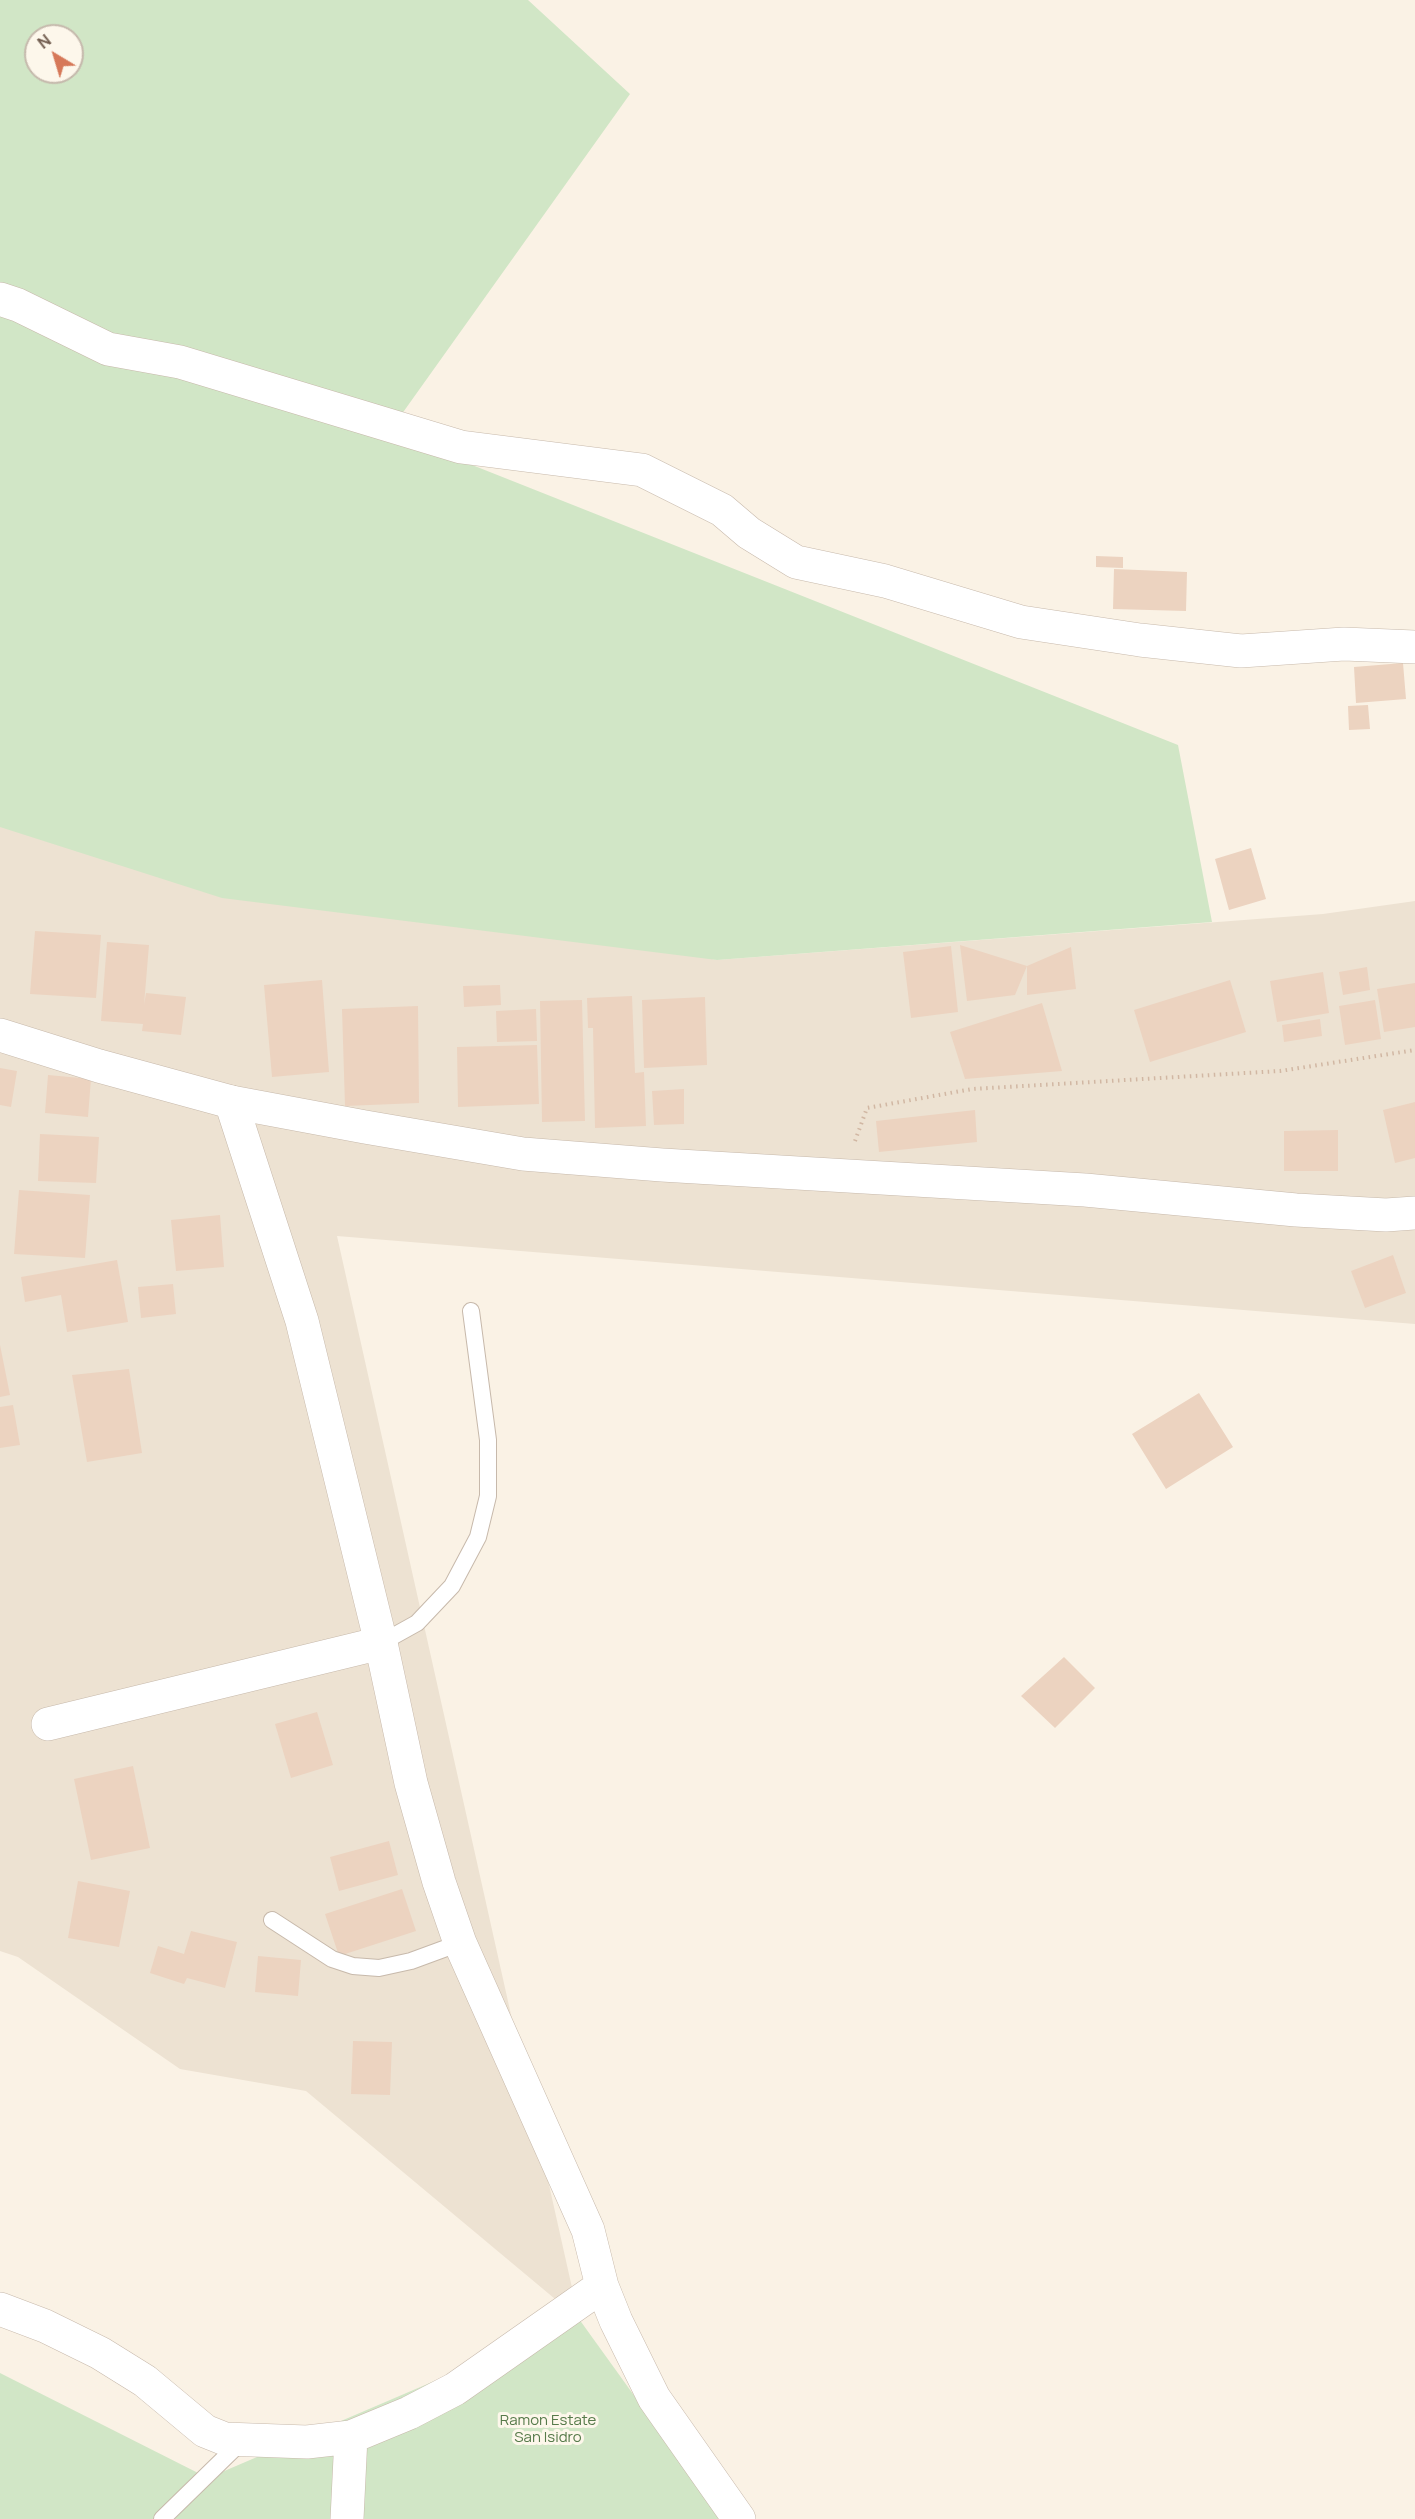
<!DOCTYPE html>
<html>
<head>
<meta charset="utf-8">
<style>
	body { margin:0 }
	#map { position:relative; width:1415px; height:2519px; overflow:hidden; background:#faf2e5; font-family:Manrope,sans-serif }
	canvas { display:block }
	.north { position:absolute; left:24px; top:24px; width:60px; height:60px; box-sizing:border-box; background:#fdf7eb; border:2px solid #c5b9ac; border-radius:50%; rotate:322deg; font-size:16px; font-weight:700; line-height:24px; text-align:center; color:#705b4d }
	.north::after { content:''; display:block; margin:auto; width:21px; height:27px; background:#d67858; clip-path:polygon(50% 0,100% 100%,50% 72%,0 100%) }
</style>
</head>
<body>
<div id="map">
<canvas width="1415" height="2519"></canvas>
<div class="north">N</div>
</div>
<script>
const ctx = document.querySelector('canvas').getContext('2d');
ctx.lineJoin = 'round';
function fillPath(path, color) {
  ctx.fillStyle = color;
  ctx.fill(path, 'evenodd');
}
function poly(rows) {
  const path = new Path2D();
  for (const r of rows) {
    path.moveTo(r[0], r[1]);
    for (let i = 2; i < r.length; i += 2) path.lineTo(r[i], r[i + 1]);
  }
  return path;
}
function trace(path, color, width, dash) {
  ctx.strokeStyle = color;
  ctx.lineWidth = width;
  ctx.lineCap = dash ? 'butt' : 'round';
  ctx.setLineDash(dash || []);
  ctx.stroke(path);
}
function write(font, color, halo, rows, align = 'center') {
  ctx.font = font + ' Manrope,sans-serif';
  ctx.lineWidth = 6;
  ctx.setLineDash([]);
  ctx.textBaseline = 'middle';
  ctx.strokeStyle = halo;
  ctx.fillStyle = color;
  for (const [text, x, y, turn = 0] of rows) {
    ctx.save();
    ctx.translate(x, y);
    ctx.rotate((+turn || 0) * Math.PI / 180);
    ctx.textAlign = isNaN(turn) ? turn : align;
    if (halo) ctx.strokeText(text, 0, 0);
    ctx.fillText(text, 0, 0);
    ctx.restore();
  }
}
fillPath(poly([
	[0,824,717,960,1323,914,1415,901,1415,1324,337,1236,579,2319,306,2091,180,2069,18,1957,0,1951]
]), '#ede2d2');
fillPath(poly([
	[0,0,528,0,630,94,389,432,1178,745,1212,922,717,960,222,898,0,827],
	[36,36,72,36,72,72,36,72],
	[579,2319,723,2519,0,2519,0,2373,208,2478]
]), '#d1e6c6');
fillPath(poly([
	[1096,556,1123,557,1123,568,1096,567],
	[1114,569,1187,572,1186,611,1113,609],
	[1403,663,1406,699,1356,703,1354,667],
	[1368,705,1370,729,1349,730,1348,706],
	[1251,848,1266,899,1229,910,1215,859],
	[35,931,101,935,96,998,30,994],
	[107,942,149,945,144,1005,146,993,186,997,181,1035,142,1031,143,1024,101,1021],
	[960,945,1027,966,1015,995,967,1001],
	[951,946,958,1012,911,1018,903,952],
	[1071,947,1076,989,1027,995,1027,966],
	[1367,967,1370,990,1343,995,1339,972],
	[1323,972,1329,1013,1277,1022,1270,981],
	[322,980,329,1072,272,1077,264,985],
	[1230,980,1246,1032,1150,1062,1134,1010],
	[1415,983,1415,1027,1384,1032,1377,989],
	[500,985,501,1005,464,1007,463,986],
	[632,996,635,1073,644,1072,646,1126,595,1128,593,1028,588,1028,587,998],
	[705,997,707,1065,644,1068,642,1000],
	[582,1000,585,1121,542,1122,540,1001],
	[1375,1000,1381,1039,1345,1045,1339,1006],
	[1042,1003,1062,1071,965,1079,950,1032],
	[418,1006,419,1103,345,1106,342,1009],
	[536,1009,537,1041,497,1042,496,1011],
	[1320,1019,1322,1036,1284,1042,1282,1025],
	[537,1045,539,1104,458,1107,457,1047],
	[0,1068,17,1071,11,1107,0,1105],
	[48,1075,91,1079,88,1117,45,1113],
	[684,1089,684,1124,654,1125,652,1091],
	[1415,1102,1415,1158,1395,1163,1383,1110],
	[975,1110,977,1142,879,1152,876,1121],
	[1338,1130,1338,1171,1284,1171,1284,1131],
	[40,1134,99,1137,96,1183,38,1181],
	[19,1190,90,1195,85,1258,14,1254],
	[220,1215,224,1267,176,1271,171,1220],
	[1393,1255,1406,1293,1365,1308,1351,1271],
	[117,1260,128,1322,67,1332,61,1295,25,1302,21,1277],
	[173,1284,176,1314,141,1318,138,1287],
	[0,1345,10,1395,0,1397],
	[129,1369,142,1453,87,1462,72,1375],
	[1199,1393,1233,1447,1166,1489,1132,1434],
	[13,1405,20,1445,0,1448,0,1407],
	[1064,1657,1095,1688,1055,1728,1021,1696],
	[317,1712,333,1765,291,1778,275,1724],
	[133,1766,150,1848,91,1860,74,1779],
	[389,1841,398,1875,339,1891,330,1857],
	[78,1881,130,1891,119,1947,68,1938],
	[402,1889,416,1931,339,1956,325,1914],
	[191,1931,237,1942,225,1988,187,1978,184,1984,150,1973,158,1946,184,1954],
	[258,1956,301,1960,298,1996,255,1992],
	[353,2041,392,2042,390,2095,351,2094]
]), '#ecd3c0');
const service = poly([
	[381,1643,417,1623,452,1586,478,1537,488,1496,488,1440,471,1311],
	[272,1920,332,1959,353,1966,379,1968,411,1961,460,1943],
	[162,2519,242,2441]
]);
const minor = poly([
	[0,299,18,305,108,349,180,362,461,447,642,470,722,510,749,533,796,562,885,581,1021,622,1140,640,1241,651,1344,644,1415,647],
	[231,1102,302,1321,381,1643,411,1783,439,1882,460,1943,588,2230,602,2286,616,2321,654,2398,739,2519],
	[48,1724,381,1643],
	[0,2309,45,2326,100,2353,145,2381,205,2431,225,2439,307,2442,351,2437,409,2413,455,2389,602,2286],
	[347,2519,351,2437]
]);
const tertiary = poly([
	[0,1035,99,1066,231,1102,365,1127,523,1154,662,1165,1085,1190,1296,1210,1386,1215,1415,1213]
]);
trace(service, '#c7b9ab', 18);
trace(minor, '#c7b9ab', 34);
trace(tertiary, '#c7b9ab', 34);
trace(poly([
	[855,1141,867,1108,972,1089,1280,1071,1415,1050]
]), '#d1b7a3', 4, [1.5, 4.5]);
trace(service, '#fff', 16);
trace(minor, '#fff', 33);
trace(tertiary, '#fff', 33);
write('15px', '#567a4a', '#fdf7eb', [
	["Ramon Estate",548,2421],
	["San Isidro",548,2438]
]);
</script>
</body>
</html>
